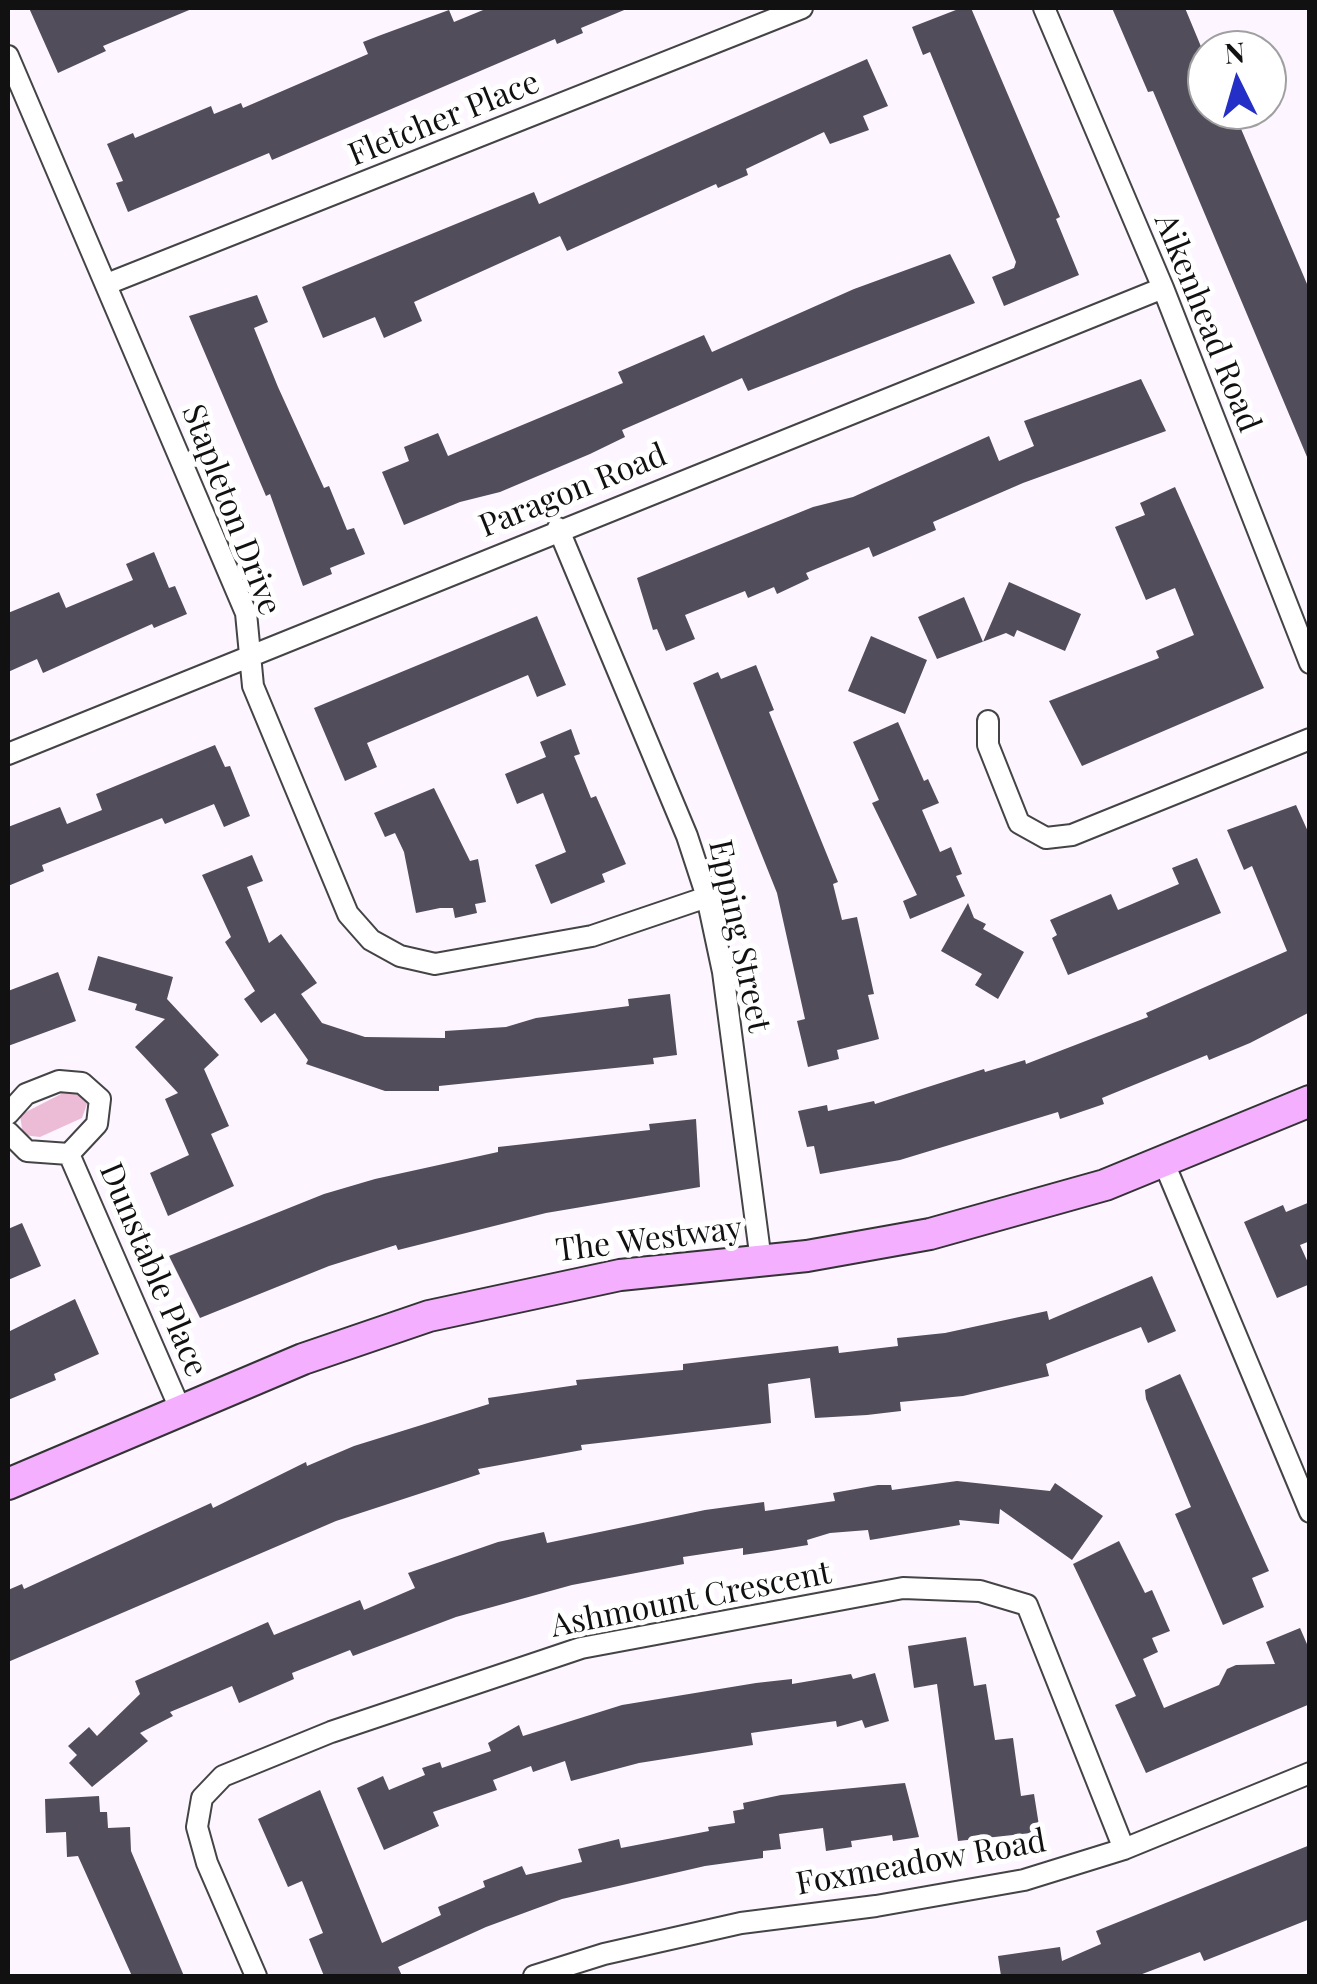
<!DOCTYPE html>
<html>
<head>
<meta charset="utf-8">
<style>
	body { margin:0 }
	#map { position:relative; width:1317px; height:1984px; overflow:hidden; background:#fdf5ff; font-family:"Playfair Display",serif }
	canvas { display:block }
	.frame { position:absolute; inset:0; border:10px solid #111; pointer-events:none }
	.north { position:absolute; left:1187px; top:30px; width:100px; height:100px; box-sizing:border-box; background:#fff; border:2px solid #a0a0a0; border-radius:50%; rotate:355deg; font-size:28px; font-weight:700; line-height:40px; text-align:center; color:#111 }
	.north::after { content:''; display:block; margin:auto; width:35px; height:45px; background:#232fc6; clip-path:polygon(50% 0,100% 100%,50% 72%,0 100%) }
</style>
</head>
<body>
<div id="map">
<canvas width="1317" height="1984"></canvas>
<div class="frame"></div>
<div class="north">N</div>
</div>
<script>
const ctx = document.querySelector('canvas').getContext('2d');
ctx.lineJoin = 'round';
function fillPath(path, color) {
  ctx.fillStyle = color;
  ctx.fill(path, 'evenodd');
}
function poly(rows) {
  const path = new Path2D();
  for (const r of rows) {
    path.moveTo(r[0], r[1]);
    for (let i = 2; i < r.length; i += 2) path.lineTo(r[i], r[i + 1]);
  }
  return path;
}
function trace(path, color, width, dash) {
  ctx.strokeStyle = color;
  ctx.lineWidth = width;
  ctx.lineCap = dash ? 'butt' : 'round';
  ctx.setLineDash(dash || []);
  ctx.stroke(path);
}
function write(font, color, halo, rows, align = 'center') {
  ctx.font = font + ' "Playfair Display",serif';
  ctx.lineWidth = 10;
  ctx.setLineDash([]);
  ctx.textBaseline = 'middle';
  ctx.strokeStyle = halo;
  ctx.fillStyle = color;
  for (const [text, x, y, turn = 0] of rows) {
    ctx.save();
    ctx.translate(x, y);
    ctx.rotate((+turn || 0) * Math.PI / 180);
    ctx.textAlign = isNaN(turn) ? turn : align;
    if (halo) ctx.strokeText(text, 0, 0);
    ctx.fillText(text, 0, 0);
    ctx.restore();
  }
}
fillPath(poly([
	[67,1091,83,1095,87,1104,82,1118,40,1137,23,1135,20,1115]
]), '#ecbcd6');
fillPath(poly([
	[29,8,194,8,103,46,106,51,58,73],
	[488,8,629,8,581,28,583,33,557,44,555,39,272,160,269,153,128,212,116,183,123,181,107,144,133,133,135,138,211,106,214,114,241,103,243,108,368,54,363,42,381,35,449,10,454,22],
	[961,8,971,8,1060,217,1056,219,1079,275,1004,306,992,277,1014,268,1016,262,930,52,923,55,912,27],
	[1112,8,1185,8,1207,61,1207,110,1233,110,1310,291,1310,464,1153,91,1148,92],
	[867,59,888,106,863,116,869,130,830,144,824,132,746,169,748,175,718,188,716,184,567,251,560,236,414,302,422,321,384,338,375,317,323,338,302,287,534,192,539,204],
	[950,254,975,303,748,391,742,378,622,430,625,437,590,454,500,492,460,502,404,525,382,472,409,461,404,447,438,433,448,456,623,383,618,372,704,335,712,352,854,289],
	[257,295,268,322,254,328,278,387,324,488,329,486,347,530,354,528,365,554,330,568,332,574,303,586,270,494,266,496,189,316],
	[1141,379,1166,431,1023,483,933,522,936,530,873,557,869,547,806,573,809,579,777,594,774,587,748,598,745,591,685,615,695,639,666,651,657,629,653,630,637,578,813,507,853,497,989,436,999,461,1034,446,1024,421],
	[1175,487,1264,688,1082,766,1049,701,1159,658,1156,651,1194,635,1175,588,1146,600,1115,527,1145,515,1140,503],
	[154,552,169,588,175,586,187,614,154,628,152,624,43,673,37,659,8,672,8,613,59,592,66,608,133,580,126,564],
	[1009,582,1081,614,1065,651,1017,630,1014,637,1006,633,937,659,918,617,964,597,983,642],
	[537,616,566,685,537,697,528,675,367,743,377,767,345,781,314,708],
	[871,636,927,660,905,714,848,691],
	[756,665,774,710,769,712,838,882,833,884,842,920,857,917,874,994,868,995,879,1039,837,1050,839,1059,808,1067,797,1021,805,1019,777,893,693,683,718,672,721,679],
	[898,722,924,781,928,779,939,803,922,810,940,852,951,847,962,874,956,876,965,896,910,919,903,901,917,895,872,803,879,800,853,742],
	[571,729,580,754,574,756,591,798,596,796,626,864,602,874,605,882,551,904,535,865,566,852,543,793,517,804,505,774,546,757,540,742],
	[215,745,225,767,230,766,250,816,224,827,214,804,165,824,162,818,42,865,44,871,8,886,8,827,60,807,67,824,102,810,96,794],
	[434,788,470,861,478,859,486,902,475,904,477,913,455,918,453,908,440,908,416,913,404,852,395,833,385,837,374,813],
	[1296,805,1310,836,1310,1012,1250,1043,1209,1060,1207,1055,1102,1098,1104,1104,1060,1119,1058,1112,900,1160,820,1174,814,1146,807,1147,798,1111,827,1105,828,1111,874,1101,875,1104,984,1069,985,1072,1025,1060,1026,1064,1148,1017,1146,1013,1287,951,1252,866,1244,870,1227,830],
	[252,855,263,881,247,887,269,943,281,934,317,983,301,994,322,1023,365,1037,445,1038,445,1031,506,1027,536,1018,629,1006,628,999,670,994,677,1055,653,1058,654,1064,439,1086,439,1091,385,1091,306,1064,308,1060,275,1013,261,1023,244,999,255,991,225,942,231,937,202,875],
	[1197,858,1221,913,1068,975,1052,938,1057,935,1050,920,1111,894,1118,910,1179,884,1172,868],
	[968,903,974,918,986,924,983,929,1024,952,998,999,975,985,982,974,941,951],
	[98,956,173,977,167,999,219,1055,204,1069,229,1126,211,1134,234,1186,168,1216,150,1173,189,1155,165,1099,178,1093,135,1047,165,1019,135,1010,137,1004,88,990],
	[58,972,76,1021,8,1046,8,991],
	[696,1119,700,1187,546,1213,398,1250,396,1245,329,1266,200,1318,169,1256,324,1194,375,1179,498,1152,498,1147,650,1130,649,1124],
	[1310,1202,1310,1241,1300,1245,1310,1267,1310,1284,1277,1298,1244,1222,1283,1205,1286,1212],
	[22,1223,41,1266,8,1280,8,1229],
	[1152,1276,1176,1331,1148,1343,1141,1327,1046,1364,1049,1376,963,1396,900,1402,901,1411,867,1415,815,1418,810,1378,768,1384,771,1423,581,1445,582,1450,478,1469,480,1474,336,1521,8,1662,8,1590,22,1584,24,1589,211,1503,213,1508,306,1462,307,1466,354,1446,489,1404,488,1398,577,1385,576,1380,683,1370,683,1364,838,1346,839,1353,898,1346,897,1338,945,1333,1047,1311,1049,1320],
	[75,1299,99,1354,54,1374,56,1380,8,1400,8,1332],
	[1180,1374,1269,1571,1252,1578,1264,1607,1223,1625,1175,1514,1191,1507,1146,1399,1145,1390],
	[957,1481,1050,1491,1055,1483,1103,1516,1072,1560,1000,1509,999,1524,959,1520,960,1525,870,1540,868,1530,830,1533,807,1540,808,1545,771,1551,743,1555,743,1548,683,1557,684,1564,572,1585,456,1617,353,1656,350,1650,292,1673,294,1679,239,1703,232,1686,170,1712,173,1716,140,1733,148,1741,92,1787,69,1763,77,1755,68,1746,89,1727,97,1736,140,1694,135,1681,268,1622,274,1635,360,1600,364,1610,415,1588,408,1573,498,1542,544,1532,547,1543,705,1510,764,1502,765,1511,835,1501,833,1493,878,1485,891,1485,892,1490],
	[1119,1541,1145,1593,1152,1590,1170,1631,1152,1638,1158,1652,1143,1659,1164,1708,1219,1685,1227,1669,1236,1665,1275,1664,1266,1642,1300,1628,1310,1651,1310,1704,1146,1773,1115,1705,1136,1696,1073,1564],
	[966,1637,974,1686,986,1684,995,1740,1013,1738,1021,1796,1034,1794,1040,1832,958,1841,937,1684,914,1688,908,1646],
	[875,1673,889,1721,865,1728,862,1720,837,1727,836,1721,751,1733,753,1745,639,1763,571,1781,565,1761,533,1772,531,1766,493,1780,497,1790,433,1812,439,1826,384,1850,357,1788,383,1776,389,1790,425,1775,422,1768,440,1762,442,1768,491,1751,488,1743,519,1725,523,1736,622,1705,756,1683,792,1679,792,1684,851,1674,853,1679],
	[905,1783,919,1837,893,1841,892,1835,851,1841,852,1847,826,1851,823,1828,779,1834,781,1849,763,1851,763,1858,705,1866,562,1899,486,1927,398,1967,402,1976,324,1976,309,1939,323,1933,302,1881,288,1887,258,1819,320,1790,382,1943,441,1915,438,1907,485,1887,483,1881,522,1866,526,1875,582,1862,578,1849,619,1839,621,1848,709,1831,708,1827,735,1823,733,1811,744,1809,743,1803,781,1795],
	[99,1796,100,1812,107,1812,108,1828,130,1827,131,1851,184,1976,132,1976,78,1856,67,1857,66,1832,46,1833,45,1799],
	[1310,1845,1310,1919,1204,1961,1200,1952,1137,1976,1001,1976,998,1956,1060,1947,1062,1961,1101,1944,1096,1931]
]), '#514d5a');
const street = poly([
	[1044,8,1163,288,1310,663],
	[8,56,246,613,253,686,348,914,371,940,400,956,435,964,592,936,707,897],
	[107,284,802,8],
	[558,528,687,836,707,897,723,972,761,1261],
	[988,721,988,745,1019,823,1046,838,1072,835,1310,739],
	[8,754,1163,288],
	[8,1114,26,1094,59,1081,82,1083,100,1099,97,1124,69,1154,27,1151,8,1132],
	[69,1154,181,1411],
	[1164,1163,1310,1512],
	[256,1976,207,1863,197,1827,202,1798,223,1776,331,1732,581,1648,903,1588,980,1591,1027,1605,1124,1849],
	[534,1976,604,1954,741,1923,876,1906,1024,1880,1124,1849,1310,1773]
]);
const secondary = poly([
	[8,1484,303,1359,429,1316,620,1275,807,1256,930,1234,1105,1185,1310,1101]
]);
trace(street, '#444', 24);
trace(secondary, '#333', 34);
trace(street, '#fff', 20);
trace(secondary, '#f4b0ff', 30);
write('32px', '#111', '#fff', [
	["Fletcher Place",444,119,-22],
	["Aikenhead Road",1207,323,68],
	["Paragon Road",573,491,-22],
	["Stapleton Drive",231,510,69],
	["Epping Street",739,936,78],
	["The Westway",649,1240,-7],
	["Dunstable Place",153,1270,67],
	["Ashmount Crescent",691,1600,-11],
	["Foxmeadow Road",921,1863,-10]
]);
</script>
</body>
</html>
